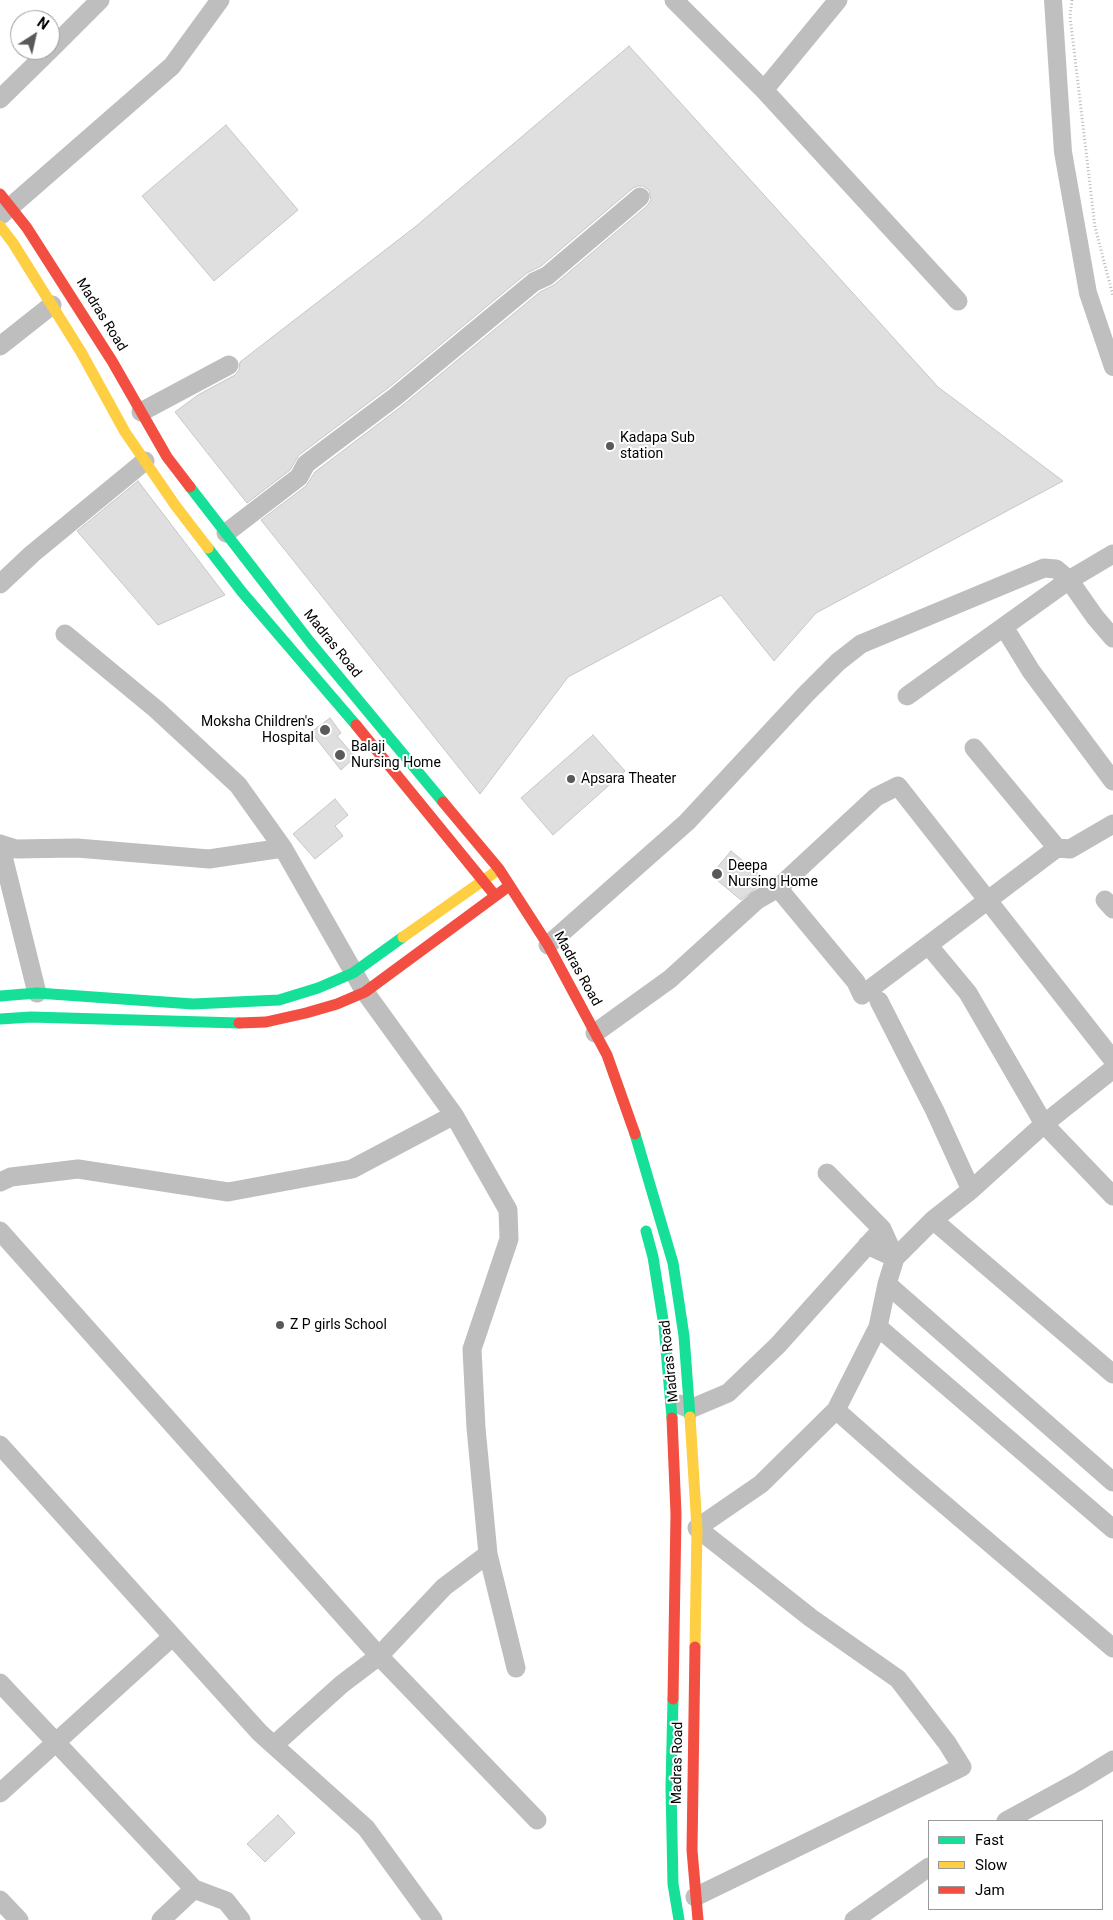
<!DOCTYPE html>
<html>
<head>
<meta charset="utf-8">
<style>
	body { margin:0 }
	#map { position:relative; width:1113px; height:1920px; overflow:hidden; background:#fff; font-family:Roboto,sans-serif }
	canvas { display:block }
	.legend { position:absolute; left:928px; top:1820px; width:175px; height:90px; box-sizing:border-box; background:#fff; border:1px solid #999; margin:0; padding:6px 9px; list-style:none; font-size:15px; color:#000 }
	.legend li { display:flex; align-items:center; gap:10px; height:25px }
	.legend b { width:25px; border:1px solid #999 }
	.north { position:absolute; left:10px; top:10px; width:50px; height:50px; box-sizing:border-box; background:#fff; border:1px solid #999; border-radius:50%; rotate:35deg; font-size:14px; font-weight:700; line-height:20px; text-align:center; color:#000 }
	.north::after { content:''; display:block; margin:auto; width:18px; height:22px; background:#595959; clip-path:polygon(50% 0,100% 100%,50% 72%,0 100%) }
</style>
</head>
<body>
<div id="map">
<canvas width="1113" height="1920"></canvas>
<ul class="legend">
<li><b style="height:6px;background:#16e098"></b>Fast</li>
<li><b style="height:6px;background:#ffcf43"></b>Slow</li>
<li><b style="height:6px;background:#f24e42"></b>Jam</li>
</ul>
<div class="north">N</div>
</div>
<script>
const ctx = document.querySelector('canvas').getContext('2d');
ctx.lineJoin = 'round';
function poly(rows) {
  const path = new Path2D();
  for (const r of rows) {
    path.moveTo(r[0], r[1]);
    for (let i = 2; i < r.length; i += 2) path.lineTo(r[i], r[i + 1]);
  }
  return path;
}
function trace(path, color, width, dash) {
  ctx.strokeStyle = color;
  ctx.lineWidth = width;
  ctx.lineCap = dash ? 'butt' : 'round';
  ctx.setLineDash(dash || []);
  ctx.stroke(path);
}
function fillPath(path, color) {
  ctx.fillStyle = color;
  ctx.fill(path, 'evenodd');
}
function write(font, color, halo, rows, align = 'center') {
  ctx.font = font + ' Roboto,sans-serif';
  ctx.lineWidth = 4;
  ctx.setLineDash([]);
  ctx.textBaseline = 'middle';
  ctx.strokeStyle = halo;
  ctx.fillStyle = color;
  for (const [text, x, y, turn = 0] of rows) {
    ctx.save();
    ctx.translate(x, y);
    ctx.rotate((+turn || 0) * Math.PI / 180);
    ctx.textAlign = isNaN(turn) ? turn : align;
    if (halo) ctx.strokeText(text, 0, 0);
    ctx.fillText(text, 0, 0);
    ctx.restore();
  }
}
trace(poly([
	[1053,0,1063,152,1088,293,1113,367]
]), '#bfbfbf', 18);
const building = poly([
	[629,46,938,387,1063,481,816,613,774,661,721,595,568,677,480,794,261,520,306,486,315,472,402,406,540,292,554,285,647,206,651,200,649,190,643,186,638,186,633,188,541,266,527,273,388,388,299,455,290,470,247,503,175,412,198,395,235,375,239,370,240,362,415,227,629,46],
	[226,125,298,210,214,281,142,196,226,125],
	[138,481,225,595,158,625,77,531,138,481],
	[330,718,341,733,337,736,355,757,341,770,311,732,330,718],
	[593,735,625,771,553,835,521,798,593,735],
	[335,799,348,815,335,826,343,836,315,859,293,834,335,799],
	[731,851,765,879,760,885,741,900,711,875,731,851],
	[278,1815,295,1833,265,1862,247,1844,278,1815]
]);
fillPath(building, '#dfdfdf');
trace(building, '#c7c7c7', 1);
trace(poly([
	[1072,0,1070,16,1095,227,1113,296]
]), '#b9b9b9', 3, [1, 2.5]);
trace(poly([
	[674,0,764,90],
	[838,0,764,90,958,301],
	[50,50,100,0],
	[0,99,50,50],
	[1,215,172,66,220,0],
	[0,346,52,305],
	[141,412,229,365],
	[226,533,299,477,306,464,395,397,534,282,547,276,640,197],
	[0,584,32,554,145,461],
	[1004,627,1031,671,1113,781],
	[65,634,157,710,238,785,283,848],
	[907,696,1069,580,1113,554],
	[974,748,1057,848,1070,849,1113,824],
	[0,844,16,849,77,848,209,859,283,848,365,992,454,1115,352,1169,228,1192,78,1169,11,1177,0,1182],
	[0,844,37,993],
	[778,888,856,982,862,995,1057,848],
	[1105,900,1113,909],
	[548,945,687,822,806,694,838,662,861,644,1044,568,1056,569,1069,580,1095,617,1113,638],
	[929,946,968,993,1044,1124,1113,1196],
	[879,1001,935,1111,971,1190,933,1220,895,1258,887,1284],
	[595,1033,670,979,757,900,778,888,876,797,898,786,1113,1060],
	[827,1173,882,1229,895,1258,867,1245],
	[971,1190,1044,1124,1113,1069],
	[933,1220,1113,1374],
	[0,1231,379,1656,537,1820],
	[878,1327,887,1284,1113,1482],
	[679,1404,690,1409,728,1393,778,1345,882,1229],
	[0,1445,260,1733,366,1828,433,1920],
	[1113,1529,878,1327,836,1410,905,1471,1113,1648],
	[488,1554,516,1668],
	[0,1683,194,1889,226,1901,241,1920],
	[274,1745,342,1684,379,1656,444,1587,488,1554,476,1428,472,1349,509,1239,508,1210,454,1115],
	[0,1793,172,1637],
	[1006,1821,1079,1781,1113,1760],
	[695,1897,962,1767,947,1743,898,1679,811,1618,697,1528,761,1484,836,1410],
	[0,1900,19,1920],
	[161,1920,194,1889],
	[854,1920,929,1867]
]), '#bebebe', 19);
trace(poly([
	[190,487,310,642,443,802],
	[208,548,242,592,356,725],
	[0,996,37,993,193,1004,279,1000,318,988,353,973,403,937],
	[0,1019,31,1017,239,1023],
	[635,1134,673,1263,684,1336,690,1417],
	[646,1231,653,1257,664,1326,672,1418],
	[673,1699,671,1787,673,1884,679,1920]
]), '#16e098', 11);
trace(poly([
	[0,226,13,243,81,352,125,432,175,505,208,548],
	[403,937,498,870],
	[690,1417,697,1528,695,1647]
]), '#ffcf43', 11);
trace(poly([
	[0,194,27,228,112,361,167,457,190,487],
	[356,725,493,893],
	[443,802,499,869,548,945,607,1055,635,1134],
	[239,1023,266,1022,306,1013,337,1004,365,992,509,886],
	[672,1418,676,1514,673,1699],
	[695,1647,692,1850,698,1920]
]), '#f24e42', 11);
for (const [x, y, r, color] of [
	[610,446,5,"#595959"],
	[325,730,6,"#595959"],
	[340,755,6,"#595959"],
	[571,779,5,"#595959"],
	[717,874,6,"#595959"],
	[280,1325,5,"#595959"]
]) {
  const dot = new Path2D();
  dot.arc(x, y, r, 0, 2 * Math.PI);
  ctx.fillStyle = color;
  ctx.fill(dot);
  trace(dot, '#fff', 2);
}
write('14px', '#000', '#fff', [
	["Madras Road",101,315,58],
	["Madras Road",332,644,51],
	["Madras Road",577,969,61],
	["Madras Road",670,1361,-96],
	["Madras Road",678,1763,-89]
]);
write('14px', '#000', '#fff', [
	["Kadapa Sub",620,438],
	["station",620,454],
	["Moksha Children's",314,722,"right"],
	["Hospital",314,738,"right"],
	["Balaji",351,747],
	["Nursing Home",351,763],
	["Apsara Theater",581,779],
	["Deepa",728,866],
	["Nursing Home",728,882],
	["Z P girls School",290,1325]
], 'left');
</script>
</body>
</html>
